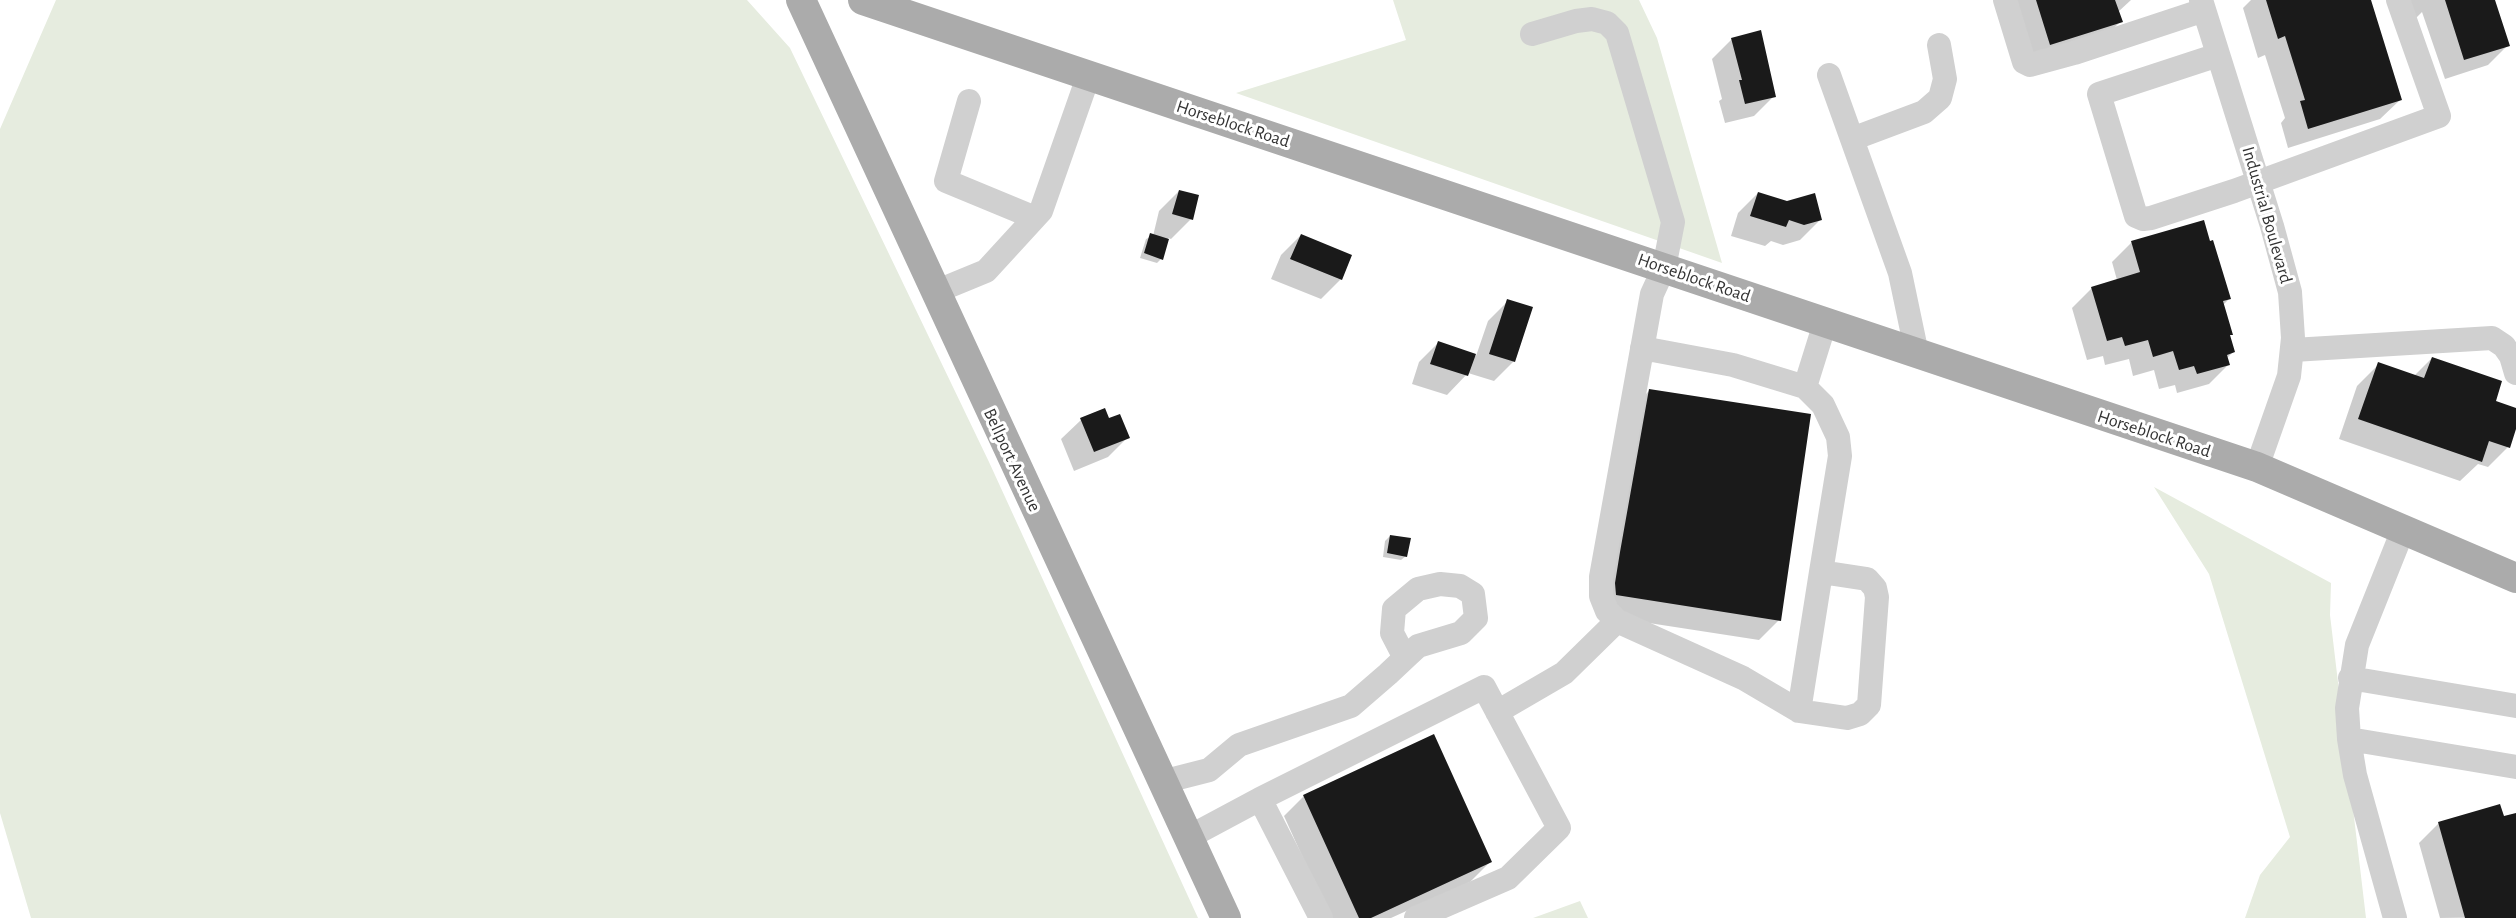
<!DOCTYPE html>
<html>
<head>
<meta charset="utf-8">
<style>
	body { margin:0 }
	canvas { display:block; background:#fff }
</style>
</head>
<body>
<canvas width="2516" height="918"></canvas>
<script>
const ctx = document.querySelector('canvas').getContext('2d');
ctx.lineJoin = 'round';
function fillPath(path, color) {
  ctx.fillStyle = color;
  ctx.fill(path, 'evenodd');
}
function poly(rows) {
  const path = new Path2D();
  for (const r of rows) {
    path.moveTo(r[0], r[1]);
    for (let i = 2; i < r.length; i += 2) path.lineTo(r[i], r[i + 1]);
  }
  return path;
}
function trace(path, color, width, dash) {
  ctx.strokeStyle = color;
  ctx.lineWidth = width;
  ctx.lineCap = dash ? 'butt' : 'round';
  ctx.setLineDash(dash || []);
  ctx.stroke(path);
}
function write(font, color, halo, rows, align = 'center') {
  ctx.font = font + ' "Alegreya Sans",sans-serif';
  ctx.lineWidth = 6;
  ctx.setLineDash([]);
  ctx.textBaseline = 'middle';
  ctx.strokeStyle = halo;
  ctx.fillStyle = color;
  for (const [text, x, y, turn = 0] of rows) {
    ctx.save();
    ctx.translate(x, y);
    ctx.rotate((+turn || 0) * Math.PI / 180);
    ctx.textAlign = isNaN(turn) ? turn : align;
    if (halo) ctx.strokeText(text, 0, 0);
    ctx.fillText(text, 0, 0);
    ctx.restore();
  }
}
fillPath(poly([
	[56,0,747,0,790,48,989,462,1198,918,31,918,0,813,0,129],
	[1393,0,1639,0,1657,38,1722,263,1236,93,1406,40],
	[2154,487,2331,583,2330,615,2366,918,2245,918,2260,875,2290,837,2209,574],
	[1580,901,1588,918,1533,918]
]), '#e6ecdf');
fillPath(poly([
	[2009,0,2131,0,2118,12,2121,21,2101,41,2031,64],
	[2251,0,2369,0,2400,100,2380,119,2288,148,2281,123,2285,118,2265,55,2258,58,2243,8],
	[2390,0,2493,0,2508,45,2488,65,2445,79,2422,12,2402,32],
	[1732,39,1774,96,1754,116,1725,123,1719,101,1722,99,1712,59],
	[1179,191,1191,219,1171,239,1168,238,1161,259,1157,263,1140,258,1146,239,1153,236,1159,211],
	[1758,193,1820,220,1800,240,1783,245,1771,241,1765,246,1731,236,1738,213],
	[1301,235,1341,279,1321,299,1271,279,1281,255],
	[2132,242,2229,299,2223,305,2231,334,2228,337,2233,352,2227,358,2229,364,2209,384,2177,393,2175,385,2159,389,2154,370,2133,376,2129,359,2105,365,2103,356,2087,360,2072,308,2092,288,2117,280,2112,262],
	[1508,301,1514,361,1494,381,1468,373,1447,395,1412,384,1419,362,1439,342,1476,356,1488,321],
	[2432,358,2494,402,2516,409,2516,425,2508,447,2488,467,2478,464,2460,481,2339,439,2357,386,2379,364,2414,376],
	[1650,390,1779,620,1759,640,1597,615,1630,410],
	[1081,420,1108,420,1128,437,1108,457,1074,471,1061,439],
	[1390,536,1406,556,1401,560,1383,557,1385,541],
	[1304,796,1490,862,1470,882,1391,918,1330,918,1284,816],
	[2516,814,2516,917,2440,918,2419,843,2439,823,2502,818]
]), '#0003');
fillPath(poly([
	[2036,0,2115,0,2123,22,2050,45],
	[2266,0,2371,0,2402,100,2308,129,2300,101,2305,100,2285,36,2278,39],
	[2445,0,2495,0,2510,46,2464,60],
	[1761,30,1776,97,1745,104,1739,80,1742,80,1731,38],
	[1179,190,1199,195,1193,220,1172,214],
	[1758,192,1787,201,1815,193,1822,220,1804,225,1789,220,1786,227,1750,216],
	[2204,220,2210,241,2213,240,2231,299,2223,301,2233,335,2230,335,2235,352,2227,355,2230,365,2197,374,2194,366,2179,370,2173,351,2153,357,2148,340,2125,346,2122,337,2107,341,2091,287,2140,272,2131,241],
	[1150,233,1169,239,1163,260,1144,253],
	[1301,234,1352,255,1342,280,1290,259],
	[1507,299,1533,307,1515,362,1489,354],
	[1438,341,1476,354,1468,376,1430,364],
	[2432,357,2502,381,2496,401,2516,408,2516,429,2510,448,2489,441,2482,462,2358,419,2378,362,2424,378],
	[1649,389,1811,414,1781,621,1616,595,1615,583,1620,552],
	[1105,408,1109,418,1120,414,1130,438,1094,452,1080,418],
	[1390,535,1411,538,1407,557,1387,553],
	[1434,734,1492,862,1371,918,1359,918,1303,795],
	[2500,804,2504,816,2516,813,2516,918,2465,918,2438,822]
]), '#1a1a1a');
trace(poly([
	[2005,0,2024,62,2030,65,2074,53,2204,10],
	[2201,0,2272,226,2290,292,2293,338,2289,376,2257,467],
	[1532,34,1576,21,1592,19,1607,23,1617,33,1673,222,1664,268,1652,294,1601,577,1601,596,1607,611,1617,621,1743,678,1799,711],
	[2218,55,2099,94,2136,216,2143,219,2151,218,2234,191,2439,116,2398,0],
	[1829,75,1900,273,1917,354],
	[969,101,946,181,1033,217],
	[1852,139,1924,112,1940,98,1945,79,1939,45],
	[935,292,986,271,1041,211,1088,77],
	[1642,348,1733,365,1805,387],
	[2293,350,2492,338,2504,346,2511,356,2516,373],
	[1821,572,1867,579,1875,588,1877,597,1869,705,1860,714,1847,718,1799,711,1821,572,1840,456,1838,437,1823,405,1805,387,1825,323],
	[2350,678,2516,706],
	[1497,712,1564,673,1617,621],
	[2349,739,2516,767],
	[1162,782,1209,770,1239,745,1351,706,1388,674,1405,658,1418,646,1461,633,1476,618,1473,594,1460,586,1440,584,1418,589,1394,609,1392,633,1405,658],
	[1260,799,1484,687,1559,828,1508,878,1416,918],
	[1189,837,1260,799,1321,918],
	[2395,918,2355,775,2349,739,2347,708,2357,645,2403,530]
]), '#d0d0d0', 24);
trace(poly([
	[801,0,1226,918],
	[863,0,2257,467,2516,578]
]), '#ababab', 30);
write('18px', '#333', '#fff', [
	["Horseblock Road",1233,124,18],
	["Industrial Boulevard",2267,215,74],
	["Horseblock Road",1694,278,19],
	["Horseblock Road",2154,434,18],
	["Bellport Avenue",1012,460,65]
]);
</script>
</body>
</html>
